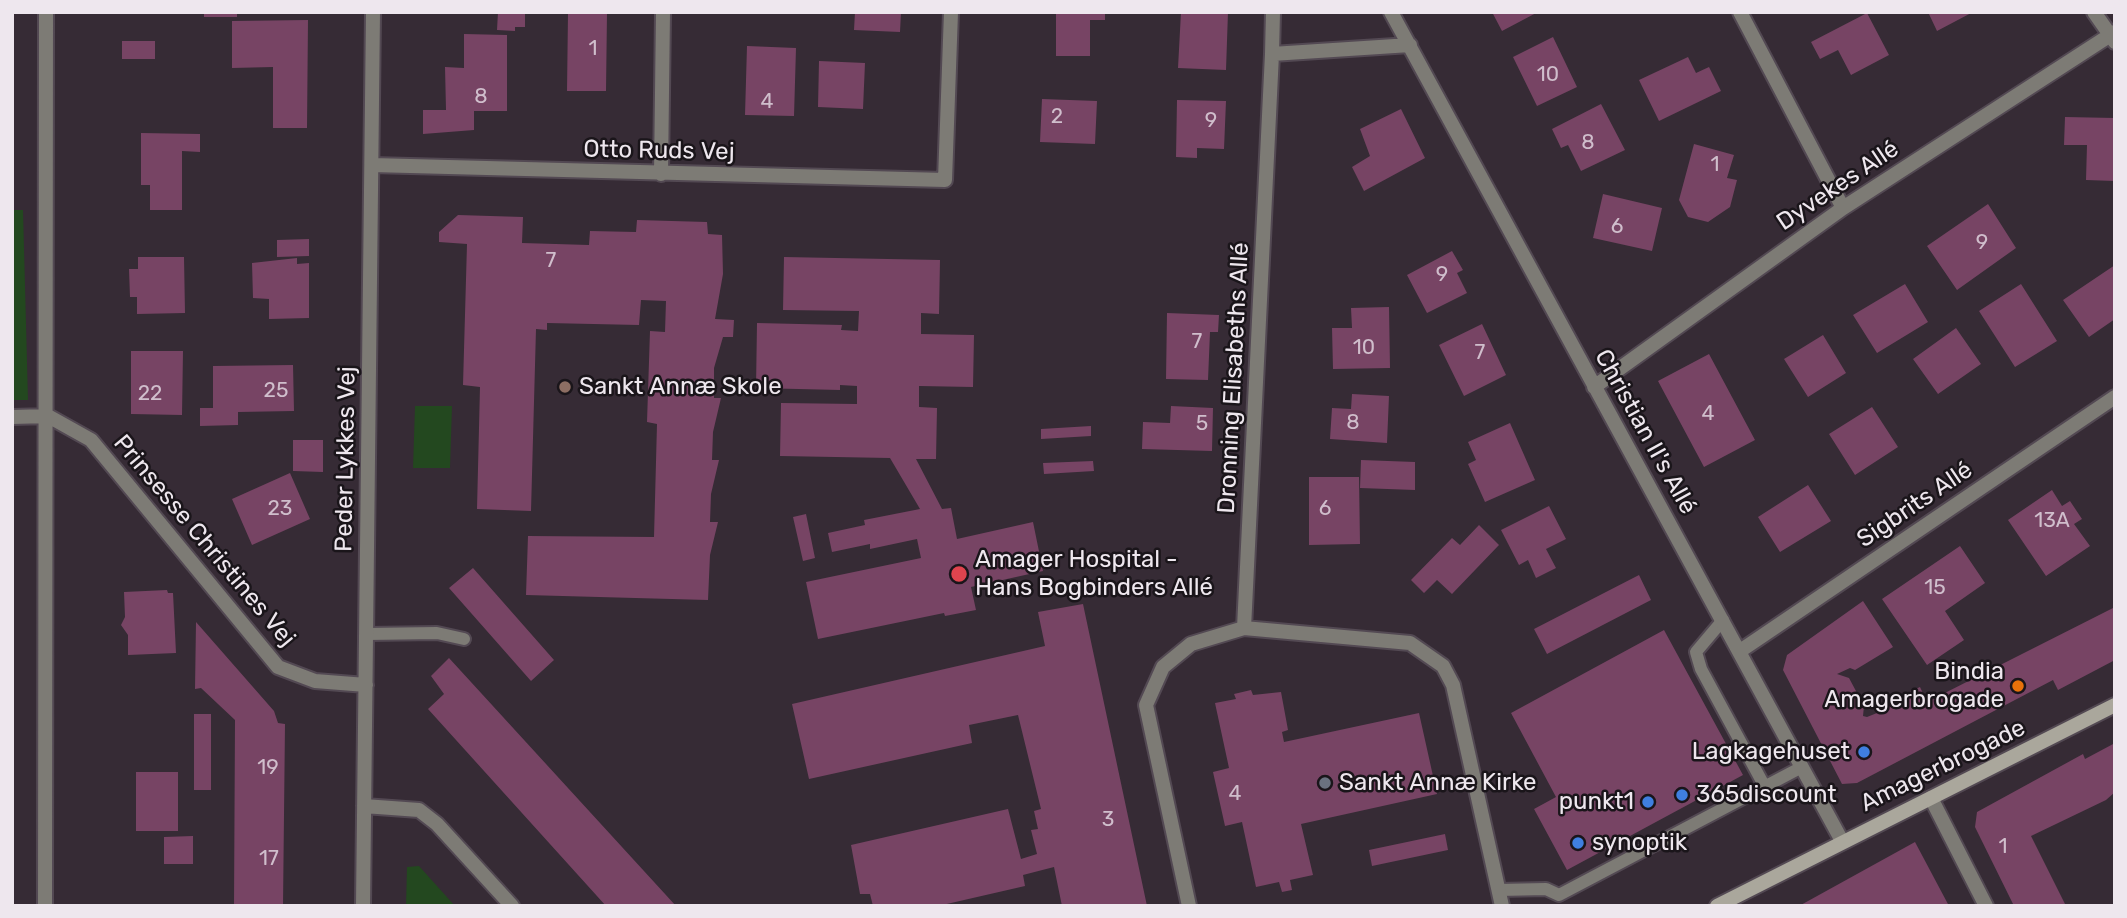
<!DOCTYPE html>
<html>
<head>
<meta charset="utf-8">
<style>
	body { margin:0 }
	#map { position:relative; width:2127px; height:918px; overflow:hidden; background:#362b35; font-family:Rubik,sans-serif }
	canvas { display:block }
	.frame { position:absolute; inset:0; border:14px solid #eee7ee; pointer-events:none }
</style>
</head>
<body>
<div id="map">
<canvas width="2127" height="918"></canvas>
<div class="frame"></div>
</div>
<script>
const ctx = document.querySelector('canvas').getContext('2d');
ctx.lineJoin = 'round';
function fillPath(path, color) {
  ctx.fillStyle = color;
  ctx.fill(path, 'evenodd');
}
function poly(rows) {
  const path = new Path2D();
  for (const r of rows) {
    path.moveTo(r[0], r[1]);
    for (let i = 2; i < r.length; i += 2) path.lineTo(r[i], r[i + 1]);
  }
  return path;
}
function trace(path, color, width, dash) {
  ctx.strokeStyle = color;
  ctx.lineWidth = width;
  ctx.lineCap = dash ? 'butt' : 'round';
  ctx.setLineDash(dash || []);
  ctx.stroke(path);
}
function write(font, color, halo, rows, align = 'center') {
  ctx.font = font + ' Rubik,sans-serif';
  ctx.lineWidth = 5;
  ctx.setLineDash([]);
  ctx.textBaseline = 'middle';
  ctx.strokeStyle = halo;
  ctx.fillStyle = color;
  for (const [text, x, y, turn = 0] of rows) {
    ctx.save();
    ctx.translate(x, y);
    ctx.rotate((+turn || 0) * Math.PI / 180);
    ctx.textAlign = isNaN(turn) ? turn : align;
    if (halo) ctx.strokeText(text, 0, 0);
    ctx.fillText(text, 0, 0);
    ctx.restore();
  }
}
fillPath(poly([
	[12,210,23,210,28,400,12,400],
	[415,406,452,406,450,468,413,468],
	[419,866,455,906,406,906,407,867]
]), '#23481f');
fillPath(poly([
	[204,12,237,12,237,17,204,17],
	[498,12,525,12,525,27,515,27,515,31,497,30],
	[855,12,901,12,900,32,854,30],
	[1068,12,1105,12,1105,20,1090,20,1090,56,1056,56,1056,13],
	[1181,12,1228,12,1226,70,1178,68],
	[1492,12,1538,12,1502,31],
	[1928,12,1973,12,1937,31],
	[568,13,607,13,606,91,567,91],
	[1867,13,1889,55,1851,75,1838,50,1820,59,1811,42],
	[308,20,307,128,273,128,273,67,232,68,232,21],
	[464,34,507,35,507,111,474,111,474,130,423,134,423,110,446,110,445,67,464,68],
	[1553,37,1577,87,1537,106,1513,57],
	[122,41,155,41,155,59,122,59],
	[747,46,796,48,794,116,745,115],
	[1688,57,1696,73,1709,67,1721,91,1659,121,1639,80],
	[819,61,865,63,863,109,818,107],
	[1042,99,1097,101,1095,144,1040,142],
	[1177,100,1226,101,1224,149,1197,148,1197,158,1176,157],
	[1601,104,1625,150,1581,171,1568,145,1561,148,1552,129],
	[1401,109,1425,158,1364,191,1352,167,1370,156,1360,129],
	[2065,117,2115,118,2115,181,2086,180,2087,145,2064,145],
	[141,133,200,134,200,152,182,151,182,210,150,210,150,185,141,185],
	[1694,144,1734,155,1727,178,1737,180,1730,207,1708,222,1688,217,1679,200],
	[1603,194,1662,208,1652,251,1593,238],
	[1988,204,2016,248,1957,290,1927,246],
	[458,215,523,217,522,243,589,245,590,231,636,232,637,220,707,222,708,234,722,235,723,274,715,319,734,320,733,337,723,337,714,368,714,398,721,398,713,432,712,460,719,460,711,494,710,522,718,522,710,555,708,600,526,595,528,536,654,537,657,424,647,422,650,331,665,332,666,301,641,300,639,325,547,323,547,330,536,329,531,511,477,509,480,387,463,385,467,244,439,242,439,232],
	[309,239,309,256,277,257,277,240],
	[1452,251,1463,270,1457,273,1467,293,1427,313,1407,275],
	[138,257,184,257,185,313,137,314,137,297,130,297,129,269,138,269],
	[784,257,940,260,939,314,921,313,921,334,974,335,973,387,919,386,919,407,937,408,936,459,916,459,942,509,951,508,957,539,1033,522,1043,571,971,587,976,610,945,616,944,613,818,639,806,582,921,558,917,539,870,549,870,544,832,552,828,533,865,525,864,520,920,509,890,458,780,456,781,403,857,404,857,386,840,385,840,390,756,388,757,323,842,325,841,330,858,331,859,311,783,310],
	[297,258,297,264,309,263,309,318,269,319,269,299,253,298,252,263],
	[2115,265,2115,319,2089,337,2063,300],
	[1905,284,1928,322,1877,353,1853,315],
	[2021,284,2057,341,2015,367,1979,311],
	[1389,307,1390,368,1333,369,1332,328,1352,328,1351,308],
	[1167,313,1219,315,1218,332,1210,332,1208,380,1166,379],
	[1482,324,1506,375,1464,396,1439,345],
	[1956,328,1981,364,1938,394,1913,359],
	[1823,335,1846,373,1808,397,1784,359],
	[131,351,183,351,182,415,131,414],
	[1709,354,1755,440,1704,467,1658,381],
	[293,365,294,411,238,412,238,425,200,426,200,408,213,408,213,366],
	[1352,394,1389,396,1387,443,1330,439,1332,408,1351,409],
	[1171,406,1213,408,1212,451,1142,449,1143,422,1170,423],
	[1872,407,1898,447,1855,475,1829,434],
	[1510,423,1535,480,1485,502,1468,464,1476,460,1468,442],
	[1091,426,1091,436,1041,439,1041,429],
	[293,440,323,440,323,472,293,471],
	[1361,460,1415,462,1415,490,1360,488],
	[1093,461,1094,471,1044,474,1043,463],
	[290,473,310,519,252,545,232,499],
	[1309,477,1359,477,1360,544,1309,545],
	[1808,485,1831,521,1780,552,1758,517],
	[2052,490,2062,506,2070,501,2082,519,2074,524,2090,546,2046,576,2008,520],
	[1549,506,1566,539,1546,549,1556,568,1536,578,1528,560,1519,565,1501,530],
	[806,514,815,558,803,561,793,517],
	[1479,525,1499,545,1452,594,1437,580,1424,593,1411,580,1452,538,1460,545],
	[1960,546,1985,583,1945,611,1964,640,1927,665,1882,599],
	[473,568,554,660,531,681,449,588],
	[1639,575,1651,600,1547,654,1534,629],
	[167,590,168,593,173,593,176,653,128,655,128,635,121,625,125,617,124,592],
	[1863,601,1893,647,1855,670,1850,668,1837,674,1849,678,1864,706,1863,716,1867,717,1877,713,1881,705,1920,687,1927,702,2115,607,2115,660,2058,690,2053,680,1857,783,1842,784,1783,670,1787,655],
	[1083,604,1147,906,1062,906,1054,867,1023,875,1025,886,938,906,873,906,870,894,860,894,851,845,1008,809,1021,859,1037,854,1031,830,1038,829,1034,811,1041,809,1018,715,969,725,972,743,809,779,792,704,1045,646,1038,612],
	[196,622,274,711,278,723,285,724,283,906,234,906,235,720,201,688,195,689],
	[1664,630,1743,775,1567,870,1534,809,1556,797,1511,713],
	[449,658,676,906,606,906,428,709,444,694,431,676],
	[1251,690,1253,695,1281,692,1288,730,1282,732,1284,742,1419,713,1437,794,1301,824,1313,875,1290,880,1292,890,1282,892,1279,882,1256,887,1242,822,1225,826,1213,772,1229,768,1215,703,1236,699,1234,694],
	[194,714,211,714,211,790,194,790],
	[2115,743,2115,792,2106,800,2031,836,2066,906,2014,906,1975,827,1977,812,2083,754,2085,759],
	[136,772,178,772,178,831,136,831],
	[1445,834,1448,850,1372,866,1369,850],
	[193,836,193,864,164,864,164,837],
	[1915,842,1949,906,1799,906]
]), '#774464');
const lane = poly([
	[1723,620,1696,652,1701,669,1765,787],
	[367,634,437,633,464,639],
	[1499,890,1546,889,1559,895,1802,767]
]);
const street = poly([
	[1273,12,1272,54,1410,45],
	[1391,12,1842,841],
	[1740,12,1843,208],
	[2094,12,2115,42],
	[372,165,945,180,951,12],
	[661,174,663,12],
	[1594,387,1843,208,2115,32],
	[12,417,48,416,91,440,278,667,315,681,366,685],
	[1244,628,1272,54],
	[1740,651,2115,397],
	[1931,798,1986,906],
	[364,806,419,810,437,824,512,906],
	[45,906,46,12],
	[363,906,373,12],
	[1189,906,1146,705,1163,667,1191,644,1244,628,1410,643,1443,666,1453,685,1502,906]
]);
const secondary = poly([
	[1717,906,2115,705]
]);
trace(lane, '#534953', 16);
trace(street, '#534953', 18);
trace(secondary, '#534953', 18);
trace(lane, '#7d7b75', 12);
trace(street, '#7d7b75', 14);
trace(secondary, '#aaa79c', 14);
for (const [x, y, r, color] of [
	[565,387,7,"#8d6e63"],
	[959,574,9,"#e0444e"],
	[2018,686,7,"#e8710a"],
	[1864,752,7,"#3f7fe0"],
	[1325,783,7,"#6b7280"],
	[1682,795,7,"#3f7fe0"],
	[1648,802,7,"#3f7fe0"],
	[1578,843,7,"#3f7fe0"]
]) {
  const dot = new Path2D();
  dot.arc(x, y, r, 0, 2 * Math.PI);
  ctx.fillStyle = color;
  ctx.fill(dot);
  trace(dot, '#1a151a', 2.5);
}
write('21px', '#d0becc', null, [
	["1",593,49],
	["10",1548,75],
	["8",481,97],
	["4",767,102],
	["2",1057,117],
	["9",1211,121],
	["8",1588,143],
	["1",1715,165],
	["6",1617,227],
	["9",1982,243],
	["7",551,261],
	["9",1442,275],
	["7",1197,342],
	["10",1364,348],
	["7",1480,353],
	["25",276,391],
	["22",150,394],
	["4",1708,414],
	["8",1353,423],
	["5",1202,424],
	["23",280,509],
	["6",1325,509],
	["13A",2052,521],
	["15",1935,588],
	["19",268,768],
	["4",1235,794],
	["3",1108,820],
	["1",2003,847],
	["17",269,859]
]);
write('24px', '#eee7ee', '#1a151a', [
	["Otto Ruds Vej",659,151,1],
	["Dyvekes Allé",1838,186,-34],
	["Dronning Elisabeths Allé",1234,378,-87],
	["Christian II's Allé",1645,432,61],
	["Peder Lykkes Vej",346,459,-89],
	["Sigbrits Allé",1915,505,-34],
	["Prinsesse Christines Vej",204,541,50],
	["Amagerbrogade",1943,766,-26]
]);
write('24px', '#eee7ee', '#1a151a', [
	["Sankt Annæ Skole",579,387],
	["Amager Hospital -",975,560],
	["Hans Bogbinders Allé",975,588],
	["Bindia",2004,672,"right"],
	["Amagerbrogade",2004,700,"right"],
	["Lagkagehuset",1850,752,"right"],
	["Sankt Annæ Kirke",1339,783],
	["365discount",1696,795],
	["punkt1",1634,802,"right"],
	["synoptik",1592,843]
], 'left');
</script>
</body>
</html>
